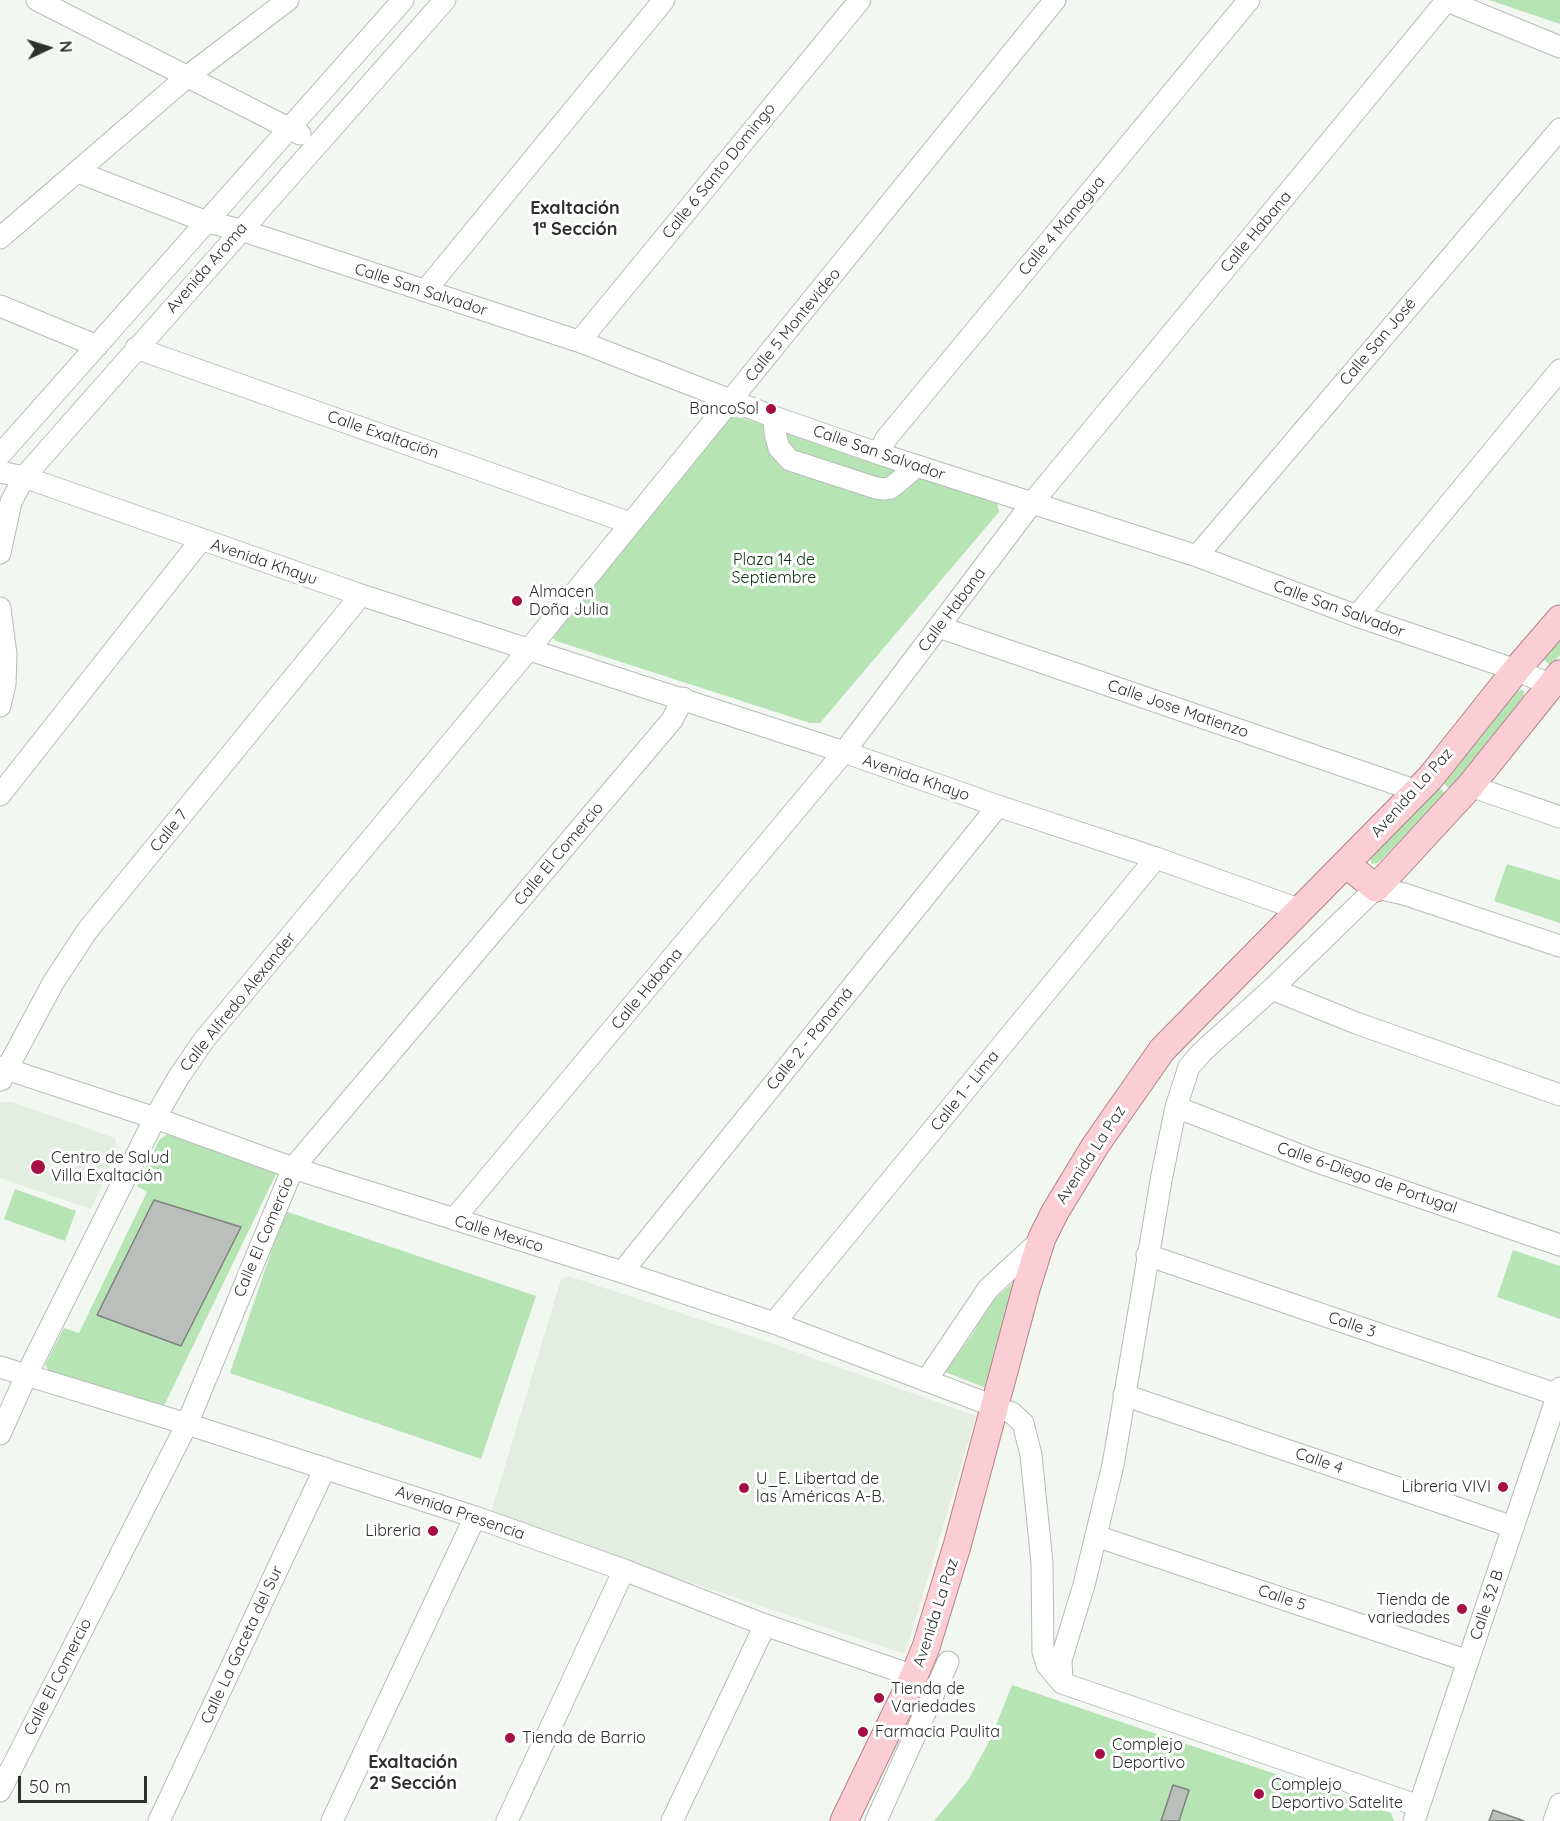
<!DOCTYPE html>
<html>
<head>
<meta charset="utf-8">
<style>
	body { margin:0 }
	#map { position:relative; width:1560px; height:1821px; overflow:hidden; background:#f3f7f2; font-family:Quicksand,sans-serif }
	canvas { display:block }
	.north { position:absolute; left:18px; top:18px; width:60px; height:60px; -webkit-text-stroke:4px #fff; paint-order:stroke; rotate:86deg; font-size:16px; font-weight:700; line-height:24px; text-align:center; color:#2e302e }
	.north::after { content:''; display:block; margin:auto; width:21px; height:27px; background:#2e302e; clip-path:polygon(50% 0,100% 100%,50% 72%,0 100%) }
	.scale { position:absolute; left:18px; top:1776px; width:129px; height:27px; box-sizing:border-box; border:3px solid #2e302e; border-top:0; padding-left:8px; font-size:18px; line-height:21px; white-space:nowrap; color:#2e302e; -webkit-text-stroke:4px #fff; paint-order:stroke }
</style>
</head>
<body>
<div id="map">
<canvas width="1560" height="1821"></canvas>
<div class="north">N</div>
<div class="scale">50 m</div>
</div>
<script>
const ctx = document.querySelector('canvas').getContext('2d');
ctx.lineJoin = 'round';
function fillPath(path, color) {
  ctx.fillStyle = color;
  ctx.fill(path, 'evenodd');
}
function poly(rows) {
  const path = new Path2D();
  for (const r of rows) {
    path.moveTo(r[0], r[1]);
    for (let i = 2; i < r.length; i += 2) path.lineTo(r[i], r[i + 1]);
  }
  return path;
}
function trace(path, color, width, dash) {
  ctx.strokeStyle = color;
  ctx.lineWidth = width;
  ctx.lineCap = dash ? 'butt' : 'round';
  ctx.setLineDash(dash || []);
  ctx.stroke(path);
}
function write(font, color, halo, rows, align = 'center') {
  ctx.font = font + ' Quicksand,sans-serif';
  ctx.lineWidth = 6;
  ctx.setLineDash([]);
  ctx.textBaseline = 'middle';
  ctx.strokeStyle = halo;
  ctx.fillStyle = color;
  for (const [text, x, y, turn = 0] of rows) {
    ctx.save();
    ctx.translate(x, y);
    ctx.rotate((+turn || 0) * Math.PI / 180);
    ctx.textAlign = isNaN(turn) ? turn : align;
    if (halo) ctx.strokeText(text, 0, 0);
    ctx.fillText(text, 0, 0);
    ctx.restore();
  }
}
fillPath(poly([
	[0,1102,12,1102,115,1138,118,1150,91,1209,0,1178],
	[568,1276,762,1340,976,1416,905,1654,490,1516,561,1279]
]), '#e3ede2');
fillPath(poly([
	[1489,0,1560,0,1560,24],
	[726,416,742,418,997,502,999,512,820,723,810,723,556,641,548,632],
	[1560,640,1560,655,1551,666,1544,660],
	[1521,690,1524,691,1524,697,1450,789,1443,783,1517,691],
	[1439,788,1446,794,1378,863,1371,864,1371,858],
	[1507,864,1560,880,1560,923,1494,901],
	[171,1132,278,1170,163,1408,50,1372,45,1365,64,1328,79,1333,147,1192,137,1186,159,1140],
	[15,1189,76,1211,65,1241,4,1219],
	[285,1211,536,1296,481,1459,230,1373],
	[1513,1250,1560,1266,1560,1319,1497,1297],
	[1019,1278,986,1388,945,1372,974,1332,987,1305],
	[1012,1685,1391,1813,1394,1821,934,1821,968,1780,990,1740]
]), '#b7e4b5');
const building = poly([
	[154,1200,241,1227,181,1346,97,1315,154,1200],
	[1173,1785,1189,1790,1179,1821,1161,1821,1173,1785],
	[1493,1810,1524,1821,1489,1821,1493,1810]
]);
fillPath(building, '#bbbfbb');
trace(building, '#7e827d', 1.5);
const minor = poly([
	[37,0,300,134],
	[1445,0,1560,47],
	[78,172,207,222,241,230,581,342,774,417,880,454,1197,556,1357,616,1516,670,1551,685],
	[0,238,188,76,288,0],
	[425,291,664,0],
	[0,306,97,346],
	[581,342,583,337,860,0],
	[136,348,630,523],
	[774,417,775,433,779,448,790,460,876,488,884,489,891,488,917,466],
	[880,454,885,440,1249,0],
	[0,455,403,0],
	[0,472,24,477,361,595,844,752,998,806,1156,858,1301,910],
	[0,553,11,502,24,477,445,0],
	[1197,556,1560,129],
	[0,608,6,655,5,684,0,706],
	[1357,616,1560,370],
	[939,627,1417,791],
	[1470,786,1560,817],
	[0,795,201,540],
	[1272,989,1356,1023,1560,1095],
	[0,1067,155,1118,293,1168,622,1272,774,1323,1012,1413,1023,1423,1031,1455,1042,1563,1043,1652,1047,1665,1062,1683],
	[1,1080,53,983,87,931,361,595],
	[1176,1107,1315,1161,1560,1245],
	[456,1220,459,1213,844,752,1032,503,1447,0],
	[1147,1255,1558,1395],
	[622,1272,998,806],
	[774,1323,1156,858],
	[0,1367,187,1424,475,1517,624,1570,765,1625,914,1676],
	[926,1381,988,1289,1042,1239],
	[1124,1395,1513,1527],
	[0,1434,26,1376,155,1118,178,1078,204,1040,530,648,1055,0],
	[1096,1536,1468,1661],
	[1062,1683,1061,1660,1084,1585,1113,1465,1162,1175,1176,1107,1189,1067,1202,1052,1272,989,1376,888,1404,894,1560,946],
	[1062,1683,1419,1806],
	[0,1791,187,1424,293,1168,672,720,683,698],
	[159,1821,325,1468],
	[332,1821,475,1517],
	[507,1821,624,1570],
	[672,1821,765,1625],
	[876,1821,948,1662],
	[1414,1821,1560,1388],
	[1554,1821,1560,1804]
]);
const major = poly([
	[1346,864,1376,888,1470,786,1560,674],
	[844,1821,914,1676,926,1647,957,1546,1026,1289,1042,1238,1055,1212,1095,1146,1162,1050,1430,778,1516,670,1560,619]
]);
trace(minor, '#b7bcb7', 23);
trace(major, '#b28189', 29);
trace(minor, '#fff', 21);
trace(major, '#fbced6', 27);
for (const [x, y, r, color] of [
	[771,409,6,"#a60f46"],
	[517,601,6,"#a60f46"],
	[38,1167,8,"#a60f46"],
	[1503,1487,6,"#a60f46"],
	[744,1488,6,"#a60f46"],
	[433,1531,6,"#a60f46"],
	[1462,1609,6,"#a60f46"],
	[879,1698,6,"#a60f46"],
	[863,1732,6,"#a60f46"],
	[510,1738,6,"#a60f46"],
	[1100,1754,6,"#a60f46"],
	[1259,1794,6,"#a60f46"]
]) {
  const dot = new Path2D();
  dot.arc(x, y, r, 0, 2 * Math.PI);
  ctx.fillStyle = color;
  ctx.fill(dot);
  trace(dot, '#fff', 2);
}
write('16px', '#2e302e', '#fff', [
	["Calle 6 Santo Domingo",719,171,-51],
	["Calle 4 Managua",1062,226,-50],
	["Calle Habana",1256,232,-50],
	["Avenida Aroma",207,268,-49],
	["Calle San Salvador",421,290,18],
	["Calle 5 Montevideo",793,325,-51],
	["Calle San José",1378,342,-50],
	["Calle Exaltación",383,435,19],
	["Calle San Salvador",879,453,19],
	["Avenida Khayu",264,562,19],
	["Calle San Salvador",1339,609,20],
	["Calle Habana",952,610,-53],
	["Calle Jose Matienzo",1178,709,19],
	["Avenida Khayo",916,778,19],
	["Avenida La Paz",1412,793,-48],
	["Calle 7",169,831,-51],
	["Calle El Comercio",559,854,-50],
	["Calle Habana",647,989,-50],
	["Calle Alfredo Alexander",238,1002,-51],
	["Calle 2 - Panamá",810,1039,-51],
	["Calle 1 - Lima",965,1091,-51],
	["Avenida La Paz",1091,1155,-57],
	["Calle 6-Diego de Portugal",1367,1178,19],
	["Calle Mexico",499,1234,17],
	["Calle El Comercio",264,1237,-67],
	["Calle 3",1352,1325,19],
	["Calle 4",1319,1461,19],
	["Avenida Presencia",460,1513,19],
	["Calle 5",1282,1598,19],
	["Calle 32 B",1487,1605,-71],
	["Avenida La Paz",936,1613,-72],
	["Calle La Gaceta del Sur",242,1645,-65],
	["Calle El Comercio",58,1677,-63]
]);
write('16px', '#2e302e', '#fff', [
	["BancoSol",759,409,"right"],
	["Almacen",529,592],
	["Doña Julia",529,610],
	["Centro de Salud",51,1158],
	["Villa Exaltación",51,1176],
	["U_E. Libertad de",756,1479],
	["las Américas A-B.",756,1497],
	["Libreria VIVI",1491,1487,"right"],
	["Libreria",421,1531,"right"],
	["Tienda de",1450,1600,"right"],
	["variedades",1450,1618,"right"],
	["Tienda de",891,1689],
	["Variedades",891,1707],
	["Farmacia Paulita",875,1732],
	["Tienda de Barrio",522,1738],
	["Complejo",1112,1745],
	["Deportivo",1112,1763],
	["Complejo",1271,1785],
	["Deportivo Satelite",1271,1803]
], 'left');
write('16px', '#08360a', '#fff', [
	["Plaza 14 de",774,560],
	["Septiembre",774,578]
]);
write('bold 18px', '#2e302e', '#fff', [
	["Exaltación",575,209],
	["1ª Sección",575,230],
	["Exaltación",413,1763],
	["2ª Sección",413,1784]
]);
</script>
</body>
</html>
